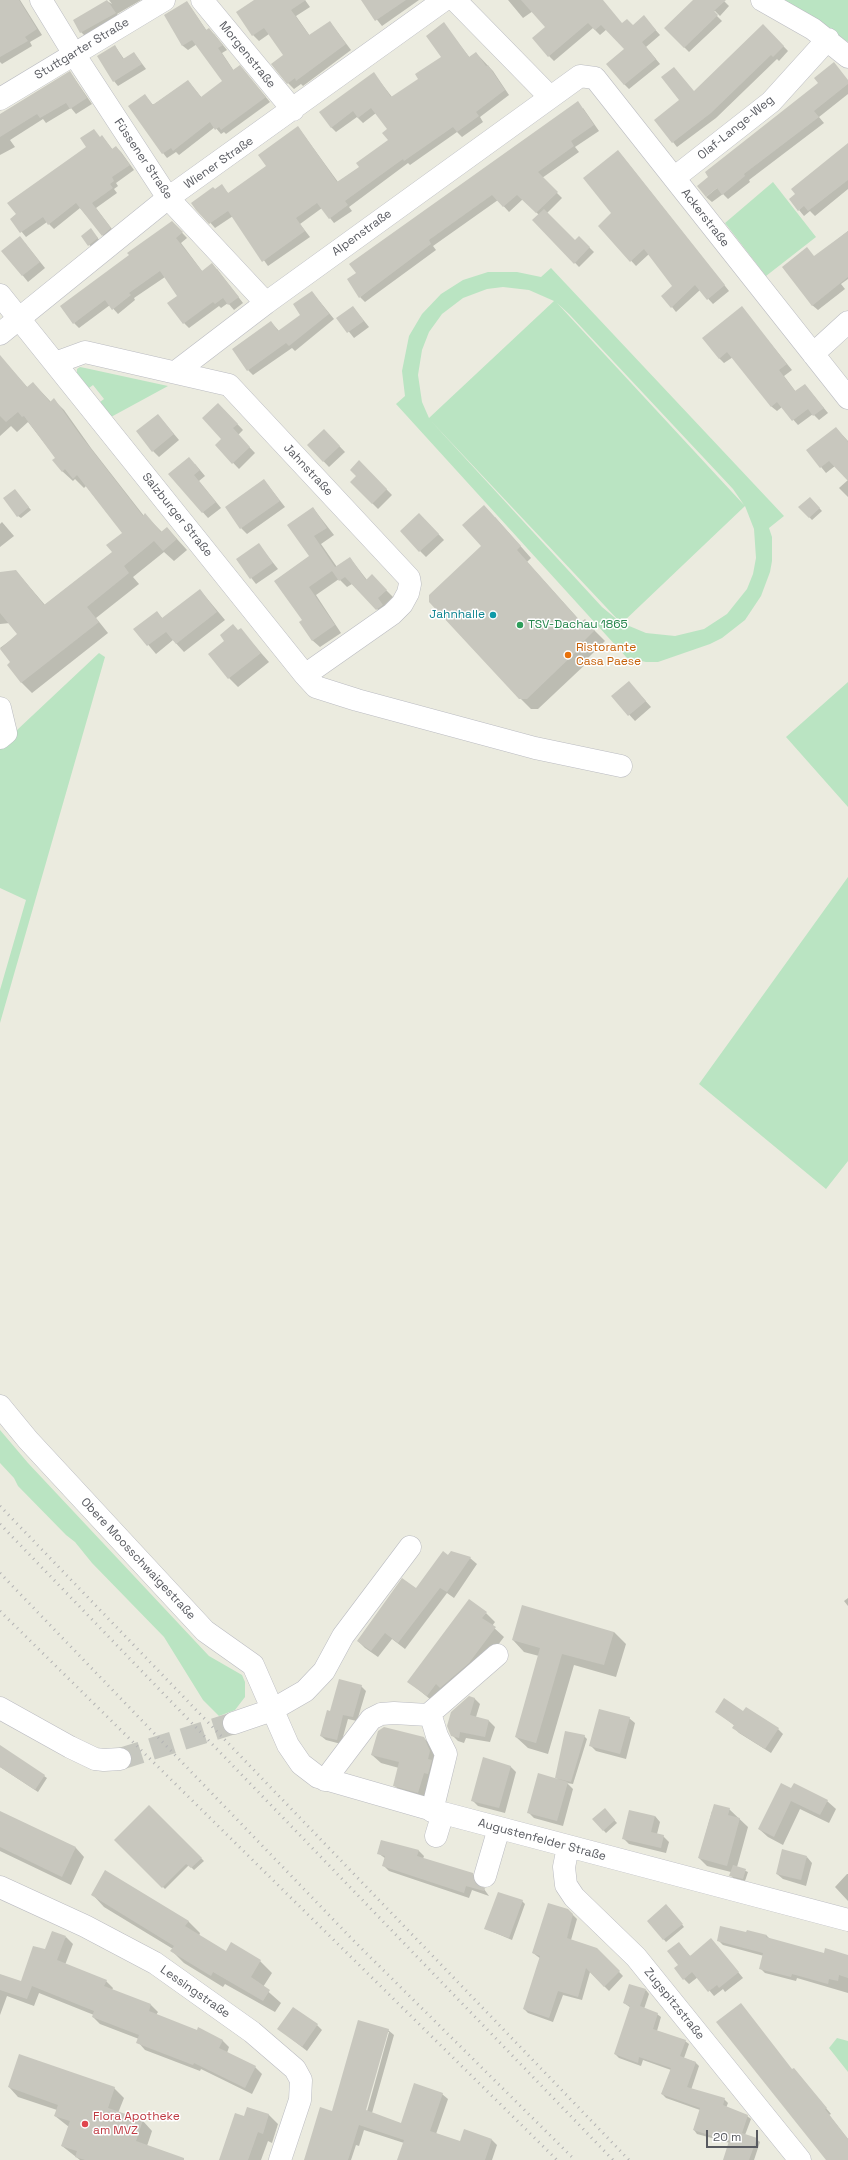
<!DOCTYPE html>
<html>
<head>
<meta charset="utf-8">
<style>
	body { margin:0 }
	#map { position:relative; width:848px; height:2160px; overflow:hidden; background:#ebebdf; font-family:"Space Grotesk",sans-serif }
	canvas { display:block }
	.scale { position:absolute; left:706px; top:2130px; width:52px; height:18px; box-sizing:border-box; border:2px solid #585a60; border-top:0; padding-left:5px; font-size:12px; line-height:14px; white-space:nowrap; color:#585a60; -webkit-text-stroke:3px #fff; paint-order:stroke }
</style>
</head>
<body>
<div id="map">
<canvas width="848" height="2160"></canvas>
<div class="scale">20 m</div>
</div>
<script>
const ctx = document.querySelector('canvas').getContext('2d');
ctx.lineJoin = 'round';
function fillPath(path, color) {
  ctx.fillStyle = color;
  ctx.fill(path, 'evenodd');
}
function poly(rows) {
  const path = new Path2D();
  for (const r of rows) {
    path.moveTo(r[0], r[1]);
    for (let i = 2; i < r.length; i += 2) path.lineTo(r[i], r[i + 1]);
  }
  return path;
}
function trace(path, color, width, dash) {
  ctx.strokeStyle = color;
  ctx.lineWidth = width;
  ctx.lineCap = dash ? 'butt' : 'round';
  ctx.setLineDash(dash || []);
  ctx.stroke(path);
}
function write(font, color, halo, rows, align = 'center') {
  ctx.font = font + ' "Space Grotesk",sans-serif';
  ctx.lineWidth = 3;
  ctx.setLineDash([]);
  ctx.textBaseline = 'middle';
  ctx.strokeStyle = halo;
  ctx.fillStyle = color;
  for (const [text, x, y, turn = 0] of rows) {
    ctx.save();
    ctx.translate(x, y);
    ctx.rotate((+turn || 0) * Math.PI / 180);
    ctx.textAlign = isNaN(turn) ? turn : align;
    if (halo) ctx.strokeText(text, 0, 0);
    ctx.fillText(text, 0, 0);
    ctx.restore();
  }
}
fillPath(poly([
	[783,0,848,0,848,42,815,20],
	[773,182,816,237,766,276,725,223],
	[551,268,784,516,769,528,772,537,772,561,770,572,761,596,745,620,722,638,710,644,658,662,646,662,627,658,396,404,405,396,402,371,409,336,422,314,441,294,463,280,488,272,517,272,541,277],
	[503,287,529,290,554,301,429,418,422,402,418,375,422,350,429,332,442,314,463,298,487,289],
	[557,303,569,314,733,489,744,505],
	[431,421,620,622,602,607],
	[745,506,754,529,756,558,753,574,747,589,727,614,704,629,675,636,646,633,622,623],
	[80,367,85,368,168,386,111,417,100,402,104,399,93,385,89,388,77,373,77,369],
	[99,653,105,657,0,1023,0,990,26,900,0,888,0,746],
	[848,682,848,807,786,737],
	[848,877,848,1161,826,1189,699,1084],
	[0,1430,28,1463,209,1656,242,1675,245,1682,245,1697,235,1710,219,1716,203,1700,164,1637,92,1563,75,1542,66,1535,18,1486,14,1478,0,1463],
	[837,2038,848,2041,848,2072,829,2048]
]), '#bae4c2');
fillPath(poly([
	[0,0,20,0,42,35,30,42,32,46,2,64,0,62],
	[109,0,141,0,117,14,119,17,85,36,81,32,107,1,112,4],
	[256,0,305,0,310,7,296,16,310,36,330,22,351,50,303,86,301,84,294,89,288,83,284,55,269,34,259,41,253,35],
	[367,0,419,0,382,26,363,2],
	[508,0,602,0,622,24,634,27,644,17,660,35,646,47,660,64,629,89,624,84,626,49,607,29,600,35,593,28,554,61,549,56,546,27,533,11,523,18],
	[694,0,723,0,729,6,720,16,715,11,713,12,722,21,689,52,665,28],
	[187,2,207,31,214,34,227,50,222,53,234,71,244,71,270,102,226,134,224,132,221,134,215,127,179,155,176,152,167,158,163,153,145,95,153,105,188,81,202,98,224,81,197,44,188,50,183,46,165,15],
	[444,24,470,58,476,53,493,71,509,95,480,117,483,122,462,137,457,132,410,165,408,163,349,207,352,211,334,223,322,208,300,224,310,237,268,266,233,216,215,228,193,203,221,186,229,194,267,166,298,127,338,182,360,167,389,141,388,129,376,113,363,123,357,117,336,132,331,127,378,79,392,97,420,79,442,57],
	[763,25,788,51,779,61,777,59,716,118,677,147,673,142,680,100,674,68,694,92],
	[115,46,124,59,134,53,146,69,118,86,114,81],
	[70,72,92,104,76,114,71,108,46,123,43,119,10,140,15,147,0,155,0,115],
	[848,80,848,94,819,117,824,123,749,180,750,182,728,199,723,194,712,202,706,197],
	[583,108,599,131,575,147,579,152,542,178,562,198,547,213,575,242,579,237,594,252,579,267,534,220,539,215,523,199,509,212,498,200,433,246,436,250,365,302,360,297],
	[102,136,113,150,116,147,121,152,134,170,116,183,118,186,114,189,117,193,96,208,115,233,107,240,80,208,54,229,47,222,26,237,11,219],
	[848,145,848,189,815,216,810,211,804,216,799,210],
	[623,157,729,291,713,304,700,290,676,312,672,307,674,286,649,254,636,266,599,226,612,214],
	[172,222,187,238,181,243,202,271,217,269,243,303,234,310,228,303,221,308,219,306,189,328,184,323,179,296,165,277,134,298,135,300,118,314,110,305,79,328,74,323,131,255],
	[848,231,848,279,841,284,845,289,818,310,812,305,815,257],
	[93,232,100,241,92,248,82,236],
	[25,243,45,268,28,282,3,251],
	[312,292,334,319,295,351,292,348,253,375,248,370,271,322,279,331,302,315],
	[353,307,369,327,354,338,338,318],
	[746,313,792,370,784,376,796,392,805,385,828,413,819,420,813,414,798,425,782,407,777,411,772,407,733,357,724,363,719,358],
	[6,363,28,388,33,383,51,402,54,400,64,410,91,448,144,516,145,515,162,532,167,528,187,550,174,561,164,552,133,577,139,584,96,618,108,633,32,693,21,682,12,662,0,648,19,634,10,623,0,624,0,573,16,571,45,605,113,552,123,533,86,486,84,488,75,479,73,481,62,471,56,458,28,422,17,432,11,426,0,436,0,368],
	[224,410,243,430,238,435,255,453,239,469,216,445,223,439],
	[158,415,179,440,159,457,153,451],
	[836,428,848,441,848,497,839,488,848,480,835,466,826,473,808,451],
	[324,430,345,452,329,467,308,445],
	[359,461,392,495,378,509,351,482,357,476],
	[195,464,205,476,199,481,221,508,208,518,169,474],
	[264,480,285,507,247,534,241,528],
	[17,493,31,510,21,518,18,516],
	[810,498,822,511,812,520,800,507],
	[313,508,334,535,321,544,337,567,350,558,367,580,372,576,393,597,385,605,390,613,384,616,352,584,347,587,339,579,316,595,341,633,320,647,312,640,304,620,311,556],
	[495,517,531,558,527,562,582,623,584,620,605,641,587,659,589,661,538,709,531,709,520,698,483,546],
	[425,520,444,540,426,557,420,551],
	[2,522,14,536,0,547,0,524],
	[259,545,278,569,256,584,237,560],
	[200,590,225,620,184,652,173,640,156,654,135,629,157,612,163,619],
	[240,629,269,662,238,687,229,678,225,641],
	[634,688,651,707,635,721,613,697],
	[451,1552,470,1558,477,1564,454,1598,447,1593,405,1649,392,1639,378,1657,365,1648,358,1641,416,1590],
	[848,1598,848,1606,844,1601],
	[486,1613,495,1622,492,1626,504,1637,478,1671,436,1704,409,1682],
	[614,1632,626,1644,616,1677,574,1665,548,1754,528,1748,516,1737,539,1656,524,1652,513,1640],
	[361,1686,366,1691,357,1721,348,1719,341,1744,326,1740,321,1736],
	[474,1698,480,1704,476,1717,489,1721,495,1727,490,1742,466,1738,464,1743,458,1741,452,1735],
	[717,1712,744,1713,778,1729,783,1734,771,1753,739,1733,734,1728,735,1726],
	[629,1718,635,1723,626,1759,596,1751,590,1745],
	[584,1736,587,1739,573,1784,567,1783,573,1789,563,1826,534,1818,529,1813,559,1781,557,1778],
	[424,1738,433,1747,439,1760,427,1801,403,1794,394,1785,399,1768,381,1763,372,1755],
	[0,1746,47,1778,38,1792,0,1767],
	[510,1766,516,1772,505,1813,478,1806,472,1800],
	[781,1785,827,1801,836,1809,829,1823,800,1809,783,1845,768,1837,759,1829],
	[149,1807,204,1861,194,1870,189,1865,165,1889,116,1840],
	[729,1809,748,1827,737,1867,748,1872,745,1881,733,1878,731,1875,731,1872,707,1866,699,1858,712,1811],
	[605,1810,617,1823,606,1833,594,1820],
	[0,1812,76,1848,84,1857,71,1885,0,1851],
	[655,1816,660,1822,657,1834,663,1836,669,1842,666,1853,629,1844,623,1838],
	[381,1841,419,1851,424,1856,423,1859,472,1874,478,1879,480,1887,484,1889,489,1896,472,1890,469,1898,389,1871,384,1866,386,1859,378,1853],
	[807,1857,812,1863,806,1886,783,1879,777,1874],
	[847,1874,848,1874,848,1901,835,1887],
	[93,1895,188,1921,200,1933,199,1936,226,1953,260,1961,272,1973,263,1987,281,2003,275,2012,225,1984,223,1987,184,1963,172,1951,173,1949,104,1907],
	[522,1901,525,1904,512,1940,486,1929],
	[669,1908,684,1927,666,1942,648,1921],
	[567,1909,577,1919,571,1940,597,1949,623,1976,609,1991,590,1972,582,2000,563,1995,553,2022,528,2013,524,2009,541,1959,533,1953],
	[748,1931,767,1936,770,1939,848,1960,848,1993,797,1978,796,1981,765,1973,760,1968,764,1956,723,1945,718,1940,747,1933],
	[66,1937,73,1944,65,1965,106,1981,113,1988,112,1990,151,2005,158,2012,156,2015,222,2040,229,2047,227,2053,255,2067,262,2074,252,2094,201,2069,200,2071,145,2050,138,2042,139,2039,100,2024,93,2017,94,2015,39,1993,34,2006,7,1996,0,2015,0,1975,22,1983,46,1951],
	[679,1943,690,1956,716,1945,743,1978,725,1992,723,1989,714,1996,698,1977,689,1984,684,1979,679,1965],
	[646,1990,649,1994,644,2009,657,2014,661,2017,657,2031,685,2041,689,2044,684,2058,695,2062,699,2066,691,2090,724,2099,728,2103,726,2108,747,2116,751,2119,745,2135,756,2139,760,2142,754,2160,726,2160,730,2143,697,2134,694,2130,700,2110,666,2098,662,2094,671,2070,643,2060,641,2066,619,2058,615,2054,631,2008,624,2003],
	[317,2025,322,2030,307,2051,279,2029],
	[388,2030,394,2035,372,2113,402,2124,442,2094,448,2099,436,2134,461,2143,492,2140,497,2145,492,2160,398,2160,404,2143,364,2130,359,2146,356,2145,351,2160,305,2160,333,2112],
	[387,2032,389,2032,366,2115,364,2114],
	[793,2070,799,2075,831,2114,829,2115,848,2139,848,2160,830,2160],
	[9,2087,114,2088,124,2098,118,2113,143,2121,152,2131,147,2146,176,2160,80,2160,62,2146,69,2127,55,2116,57,2110,18,2097],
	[248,2108,269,2115,278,2124,272,2143,268,2141,261,2160,220,2160,245,2117]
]), '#0003');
fillPath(poly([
	[0,0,19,0,37,29,25,37,28,41,0,57],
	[107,0,116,13,80,33,73,20],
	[254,0,306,0,291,10,309,35,330,21,346,44,296,81,295,78,287,84,271,64,283,55,264,28,252,36,236,12],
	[361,0,406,0,375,21],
	[521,0,603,0,622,23,627,19,633,25,644,15,656,30,642,42,656,59,624,85,606,64,624,49,601,25,595,30,588,23,548,57,532,38,545,27],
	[693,0,726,0,714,11,718,15,684,48,664,28],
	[187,1,206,30,209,28,223,45,218,48,233,70,240,65,266,97,221,130,219,127,215,130,210,122,173,151,171,148,162,154,128,106,145,94,152,104,154,104,188,80,201,97,222,81,192,40,182,46,164,15],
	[444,22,469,57,476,52,486,66,488,65,505,90,476,112,479,116,457,132,453,127,404,161,403,159,345,201,348,205,329,219,317,203,296,218,305,231,262,262,228,211,209,224,196,210,191,203,213,187,215,189,222,184,228,193,266,166,258,155,298,126,337,182,359,167,356,163,388,140,382,133,387,129,371,108,358,118,353,111,331,128,319,112,374,72,391,97,418,79,415,74,441,57,426,36],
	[763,24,784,46,773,57,771,55,711,113,672,143,654,120,679,100,661,77,674,67,694,91],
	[115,45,123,59,134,52,142,64,113,82,97,56],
	[834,62,848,80,848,84,814,111,819,117,744,174,745,176,722,195,717,188,706,197,697,186,708,177,705,172,818,83,814,78],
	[70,71,87,98,70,109,66,103,40,118,37,114,0,137,0,114],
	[578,101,594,125,571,141,574,146,538,172,558,192,536,213,517,195,503,207,492,195,429,240,431,244,359,298,347,279,356,273,349,264],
	[94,129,100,137,102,135,112,149,116,146,130,165,112,177,114,181,110,184,113,188,92,203,111,228,102,236,76,203,48,225,43,217,20,233,10,219,16,214,7,203,86,147,80,138],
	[848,143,848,180,808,211,804,206,798,211,789,199,795,194,791,189],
	[618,150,725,285,707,300,695,285,671,308,661,296,672,286,644,249,630,262,598,226,611,213,583,178],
	[544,209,575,240,579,236,590,247,574,264,532,220],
	[172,221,183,232,176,238,202,271,212,263,239,297,228,305,223,298,215,304,213,302,183,324,167,303,177,296,160,271,129,293,131,295,112,310,105,300,73,324,60,306,129,255,127,253],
	[91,228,98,238,88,246,81,236],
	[848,231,848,277,812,306,782,267,807,247,814,256],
	[20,236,40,262,22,276,1,251],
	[312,291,329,314,289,346,286,343,247,371,232,349,271,321,278,331,300,315,293,304],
	[353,306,364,321,347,333,336,318],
	[742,306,787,364,779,370,795,391,805,384,824,408,813,416,808,409,792,421,777,402,771,407,727,352,719,359,702,338],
	[0,355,27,387,33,382,50,402,54,398,81,436,143,516,145,513,161,532,167,527,177,539,163,551,154,541,124,566,129,573,87,607,99,622,21,683,7,665,10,662,0,649,17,634,0,613,0,572,16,570,44,605,112,552,106,545,122,533,77,475,73,479,65,469,62,472,52,460,55,458,24,416,22,417,18,412,6,422,0,416],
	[218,403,238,424,233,428,250,447,232,464,215,445,221,439,202,418],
	[158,414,174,434,152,452,136,431],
	[836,427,848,442,848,481,829,461,820,468,806,450],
	[324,429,340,446,323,462,307,445],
	[189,457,200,470,194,475,216,502,202,513,168,474],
	[359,460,387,489,372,504,350,482,356,476,350,470],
	[264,479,280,501,240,529,225,507],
	[15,489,29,507,17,517,3,498],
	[810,497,820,508,809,518,798,507],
	[484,505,521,546,517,550,581,622,585,619,595,630,577,648,579,649,527,699,519,699,429,602,429,595,481,546,462,525],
	[313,507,327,528,314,536,335,567,350,557,366,580,372,574,387,590,378,598,383,605,376,610,345,577,339,581,332,571,309,587,335,625,312,641,299,622,302,620,274,581,309,556,287,525],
	[419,513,439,534,419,552,400,531],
	[259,543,273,563,250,579,236,559],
	[200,589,217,612,176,644,166,632,147,646,133,629,157,611,162,618],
	[233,624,238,630,241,628,261,653,228,679,208,654,224,641,220,635],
	[629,681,646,701,628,716,611,696],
	[443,1551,448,1555,451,1551,471,1557,447,1592,440,1588,398,1643,385,1633,371,1651,357,1641,402,1578,416,1588],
	[469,1599,487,1612,482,1618,496,1627,469,1663,440,1688,436,1684,427,1696,407,1682],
	[522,1605,614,1632,604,1665,562,1654,536,1743,515,1737,540,1648,512,1640],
	[339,1679,362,1685,353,1717,343,1715,337,1740,320,1736,327,1710,330,1711],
	[469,1696,475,1698,470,1715,489,1720,485,1737,460,1732,459,1738,451,1736,447,1726,451,1712],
	[724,1698,743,1711,746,1707,779,1728,765,1749,732,1728,734,1725,715,1712],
	[599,1709,630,1717,620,1754,589,1746],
	[384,1727,424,1737,430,1751,428,1759,432,1760,428,1774,424,1773,418,1793,393,1786,399,1762,371,1755,378,1731],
	[565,1731,585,1735,571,1782,555,1778],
	[0,1745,45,1775,35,1790,0,1767],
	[483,1757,511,1766,499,1808,471,1801],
	[538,1773,568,1782,557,1821,527,1813],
	[781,1783,791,1788,794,1783,828,1800,820,1815,791,1801,774,1837,758,1829],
	[714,1804,730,1808,728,1815,740,1818,727,1866,698,1858],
	[149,1805,202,1858,191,1868,186,1864,162,1888,114,1840],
	[605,1808,615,1820,603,1831,592,1819],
	[629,1810,655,1816,651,1832,664,1835,661,1848,622,1839],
	[0,1811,76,1847,62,1877,0,1847],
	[381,1840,419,1850,417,1856,473,1873,476,1884,485,1888,484,1891,466,1886,464,1893,382,1866,385,1856,377,1854],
	[782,1849,807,1856,801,1880,776,1874],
	[733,1865,746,1869,743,1879,729,1876],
	[105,1870,189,1921,185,1926,226,1951,231,1942,261,1960,251,1977,270,1990,263,2001,213,1972,211,1976,170,1951,174,1946,91,1895],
	[498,1892,523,1900,509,1938,484,1929],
	[548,1903,568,1909,573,1914,567,1938,597,1948,620,1971,604,1987,586,1968,578,1997,558,1991,549,2018,523,2009,540,1956,532,1953],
	[666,1904,683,1924,663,1940,647,1921],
	[720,1926,746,1932,747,1930,767,1935,766,1937,824,1953,825,1948,848,1955,848,1978,839,1975,838,1981,829,1979,828,1984,792,1974,791,1977,759,1969,763,1953,717,1941],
	[52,1931,66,1936,57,1960,107,1980,104,1986,151,2004,149,2011,197,2030,198,2027,223,2040,219,2048,256,2066,245,2088,194,2063,193,2065,136,2043,139,2035,92,2017,94,2011,32,1986,27,1999,0,1990,0,1974,21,1981,33,1946,45,1949],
	[711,1938,739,1972,719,1988,717,1985,708,1992,692,1972,683,1980,674,1968,678,1965,667,1951,679,1942,690,1956],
	[629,1984,646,1989,640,2006,658,2013,653,2029,686,2040,680,2056,696,2062,687,2087,725,2098,723,2105,748,2115,742,2133,757,2138,749,2160,723,2160,729,2141,693,2130,700,2108,661,2094,671,2068,639,2057,638,2063,614,2054,630,2006,623,2003],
	[741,2003,792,2069,794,2068,827,2108,825,2109,848,2139,848,2160,826,2160,716,2022],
	[293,2007,318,2024,302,2047,277,2029],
	[358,2020,389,2029,366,2110,401,2123,414,2083,443,2093,430,2131,460,2141,464,2129,492,2139,485,2160,397,2160,404,2140,359,2125,348,2160,304,2160,320,2107,332,2111],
	[19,2054,115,2087,108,2108,143,2120,136,2141,184,2158,184,2160,85,2160,75,2157,77,2151,61,2146,70,2121,54,2116,58,2105,8,2087],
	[247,2107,269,2114,263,2134,258,2132,248,2160,219,2160,235,2113,244,2116]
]), '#c8c7be');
trace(poly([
	[120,1759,234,1723]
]), '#c6c7bf', 22, [22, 11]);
const minor = poly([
	[41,0,74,54,168,198,266,303],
	[202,0,293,110],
	[455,0,550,97],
	[762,0,813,29,848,57],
	[0,99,164,0],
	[674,178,771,102,828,39],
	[0,295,305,675,316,687,357,700,535,748,621,766],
	[0,334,168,198,444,0],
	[813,354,848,322],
	[55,363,85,352,229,385,409,578,410,584,408,593,402,604,392,614,305,675],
	[177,371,266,303,580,76,595,78,848,398],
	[0,708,6,733,0,738],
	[0,1406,28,1440,205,1631,253,1665,288,1745,301,1764,318,1777,443,1813,848,1920],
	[0,1708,70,1747,95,1759,104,1760,120,1759],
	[430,1713,437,1736,446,1754,432,1811],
	[234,1723,272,1710,305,1691,324,1671,343,1636,410,1547],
	[325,1780,371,1719,381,1714,394,1713,428,1715,497,1655],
	[436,1836,443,1813],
	[568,1847,564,1867,566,1885,574,1897,636,1957,800,2160],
	[485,1876,499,1828],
	[0,1887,85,1926,155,1963,252,2032,295,2069,301,2080,300,2100,280,2160]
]);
trace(minor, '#babbc1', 23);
trace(minor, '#fff', 22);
trace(poly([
	[0,1506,629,2160],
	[0,1524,613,2160],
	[0,1573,352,1939,575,2160],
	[0,1611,557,2160]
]), '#b3b3b4', 3, [1, 5]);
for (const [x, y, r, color] of [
	[493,615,4,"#0f9aa8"],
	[520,625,4,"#2e9e5b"],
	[568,655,4,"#e8710a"],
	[85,2124,4,"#e0444e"]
]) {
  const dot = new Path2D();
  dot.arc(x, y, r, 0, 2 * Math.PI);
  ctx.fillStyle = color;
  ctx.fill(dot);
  trace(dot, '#fff', 1.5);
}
write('12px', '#585a60', '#fff', [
	["Stuttgarter Straße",82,49,-31],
	["Morgenstraße",247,55,51],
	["Olaf-Lange-Weg",736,128,-39],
	["Füssener Straße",143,159,56],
	["Wiener Straße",219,163,-35],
	["Ackerstraße",705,218,52],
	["Alpenstraße",362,233,-36],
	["Jahnstraße",308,470,47],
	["Salzburger Straße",177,515,51],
	["Obere Moosschwaigestraße",138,1559,47],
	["Augustenfelder Straße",542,1840,15],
	["Lessingstraße",195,1992,35],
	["Zugspitzstraße",674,2004,51]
]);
write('12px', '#0d838f', '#fff', [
	["Jahnhalle",485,615]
], 'right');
write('12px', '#27864d', '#fff', [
	["TSV-Dachau 1865",528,625]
], 'left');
write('12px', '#c56008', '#fff', [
	["Ristorante",576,648],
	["Casa Paese",576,662]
], 'left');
write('12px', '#be3a42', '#fff', [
	["Flora Apotheke",93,2117],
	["am MVZ",93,2131]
], 'left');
</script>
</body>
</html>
